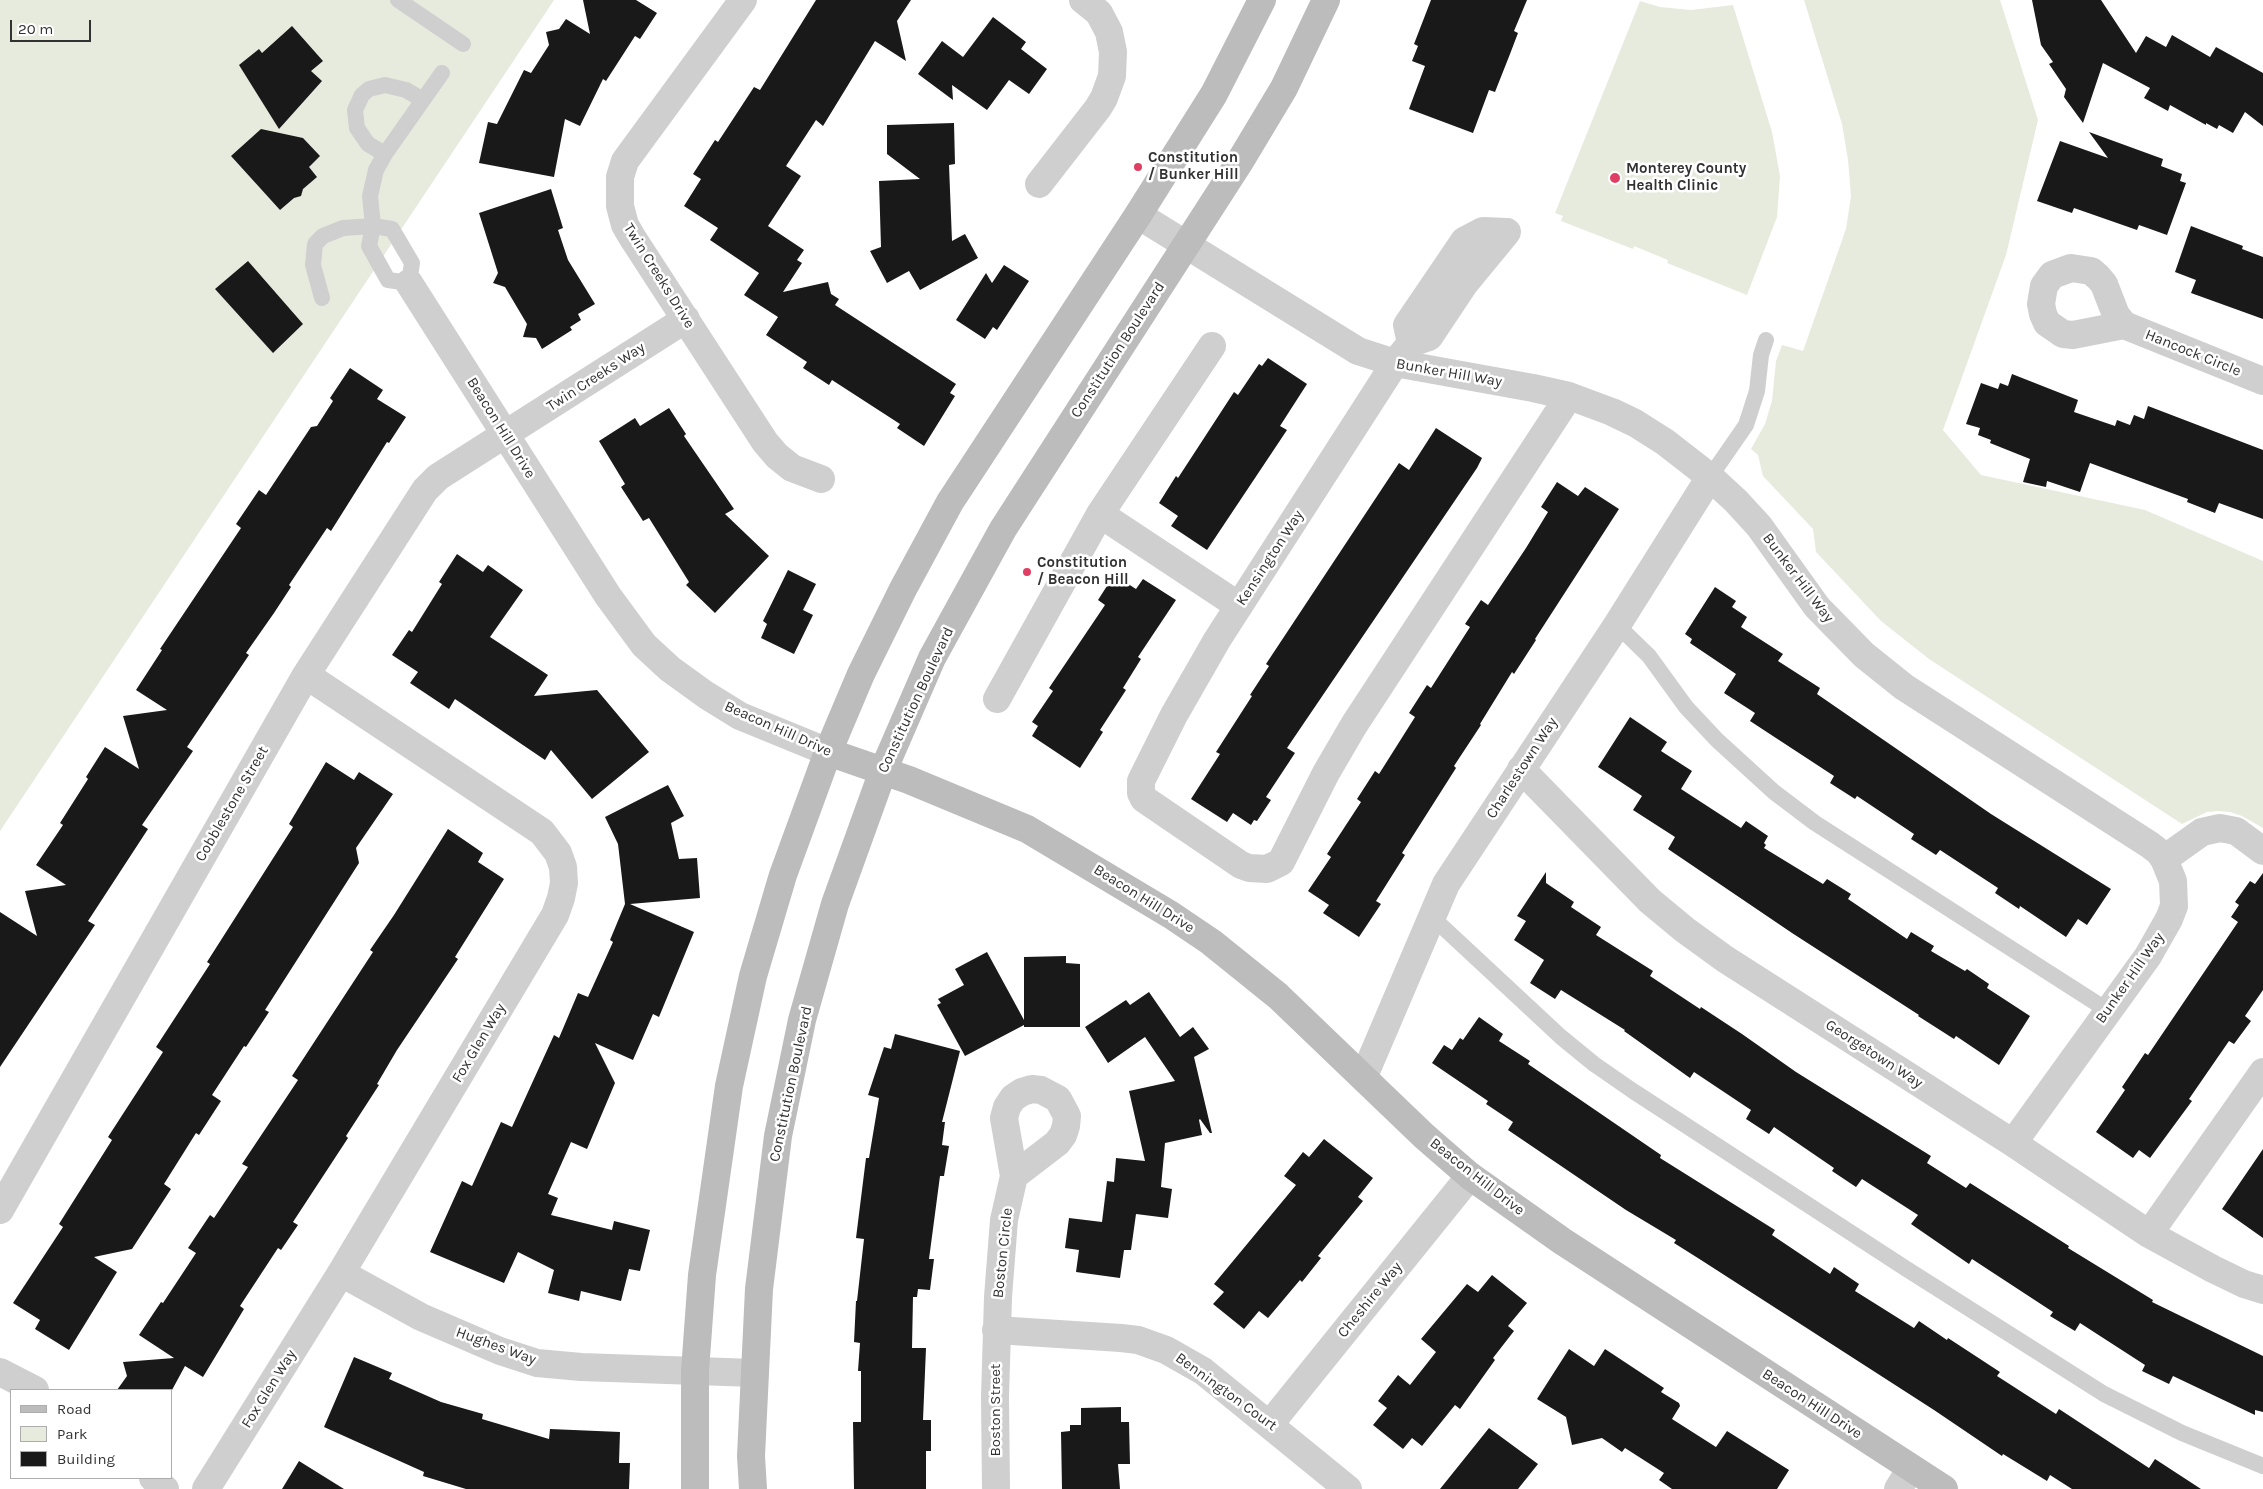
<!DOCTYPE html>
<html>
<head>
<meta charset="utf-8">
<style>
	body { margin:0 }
	#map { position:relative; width:2263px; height:1489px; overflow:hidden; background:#fff; font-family:Karla,sans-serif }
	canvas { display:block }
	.legend { position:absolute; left:10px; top:1389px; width:162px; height:90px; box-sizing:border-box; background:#fff; border:1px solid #adadad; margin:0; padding:6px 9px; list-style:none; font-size:15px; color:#323232 }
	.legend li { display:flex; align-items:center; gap:10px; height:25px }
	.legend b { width:25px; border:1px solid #adadad }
	.scale { position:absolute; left:10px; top:20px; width:81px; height:22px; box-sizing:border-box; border:2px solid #323232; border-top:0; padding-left:6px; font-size:15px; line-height:18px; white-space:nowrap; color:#323232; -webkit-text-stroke:4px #fff; paint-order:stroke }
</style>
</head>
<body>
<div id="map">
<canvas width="2263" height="1489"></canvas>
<ul class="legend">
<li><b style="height:6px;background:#bcbcbc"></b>Road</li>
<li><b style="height:14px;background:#e7ebde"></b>Park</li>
<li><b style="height:14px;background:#191919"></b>Building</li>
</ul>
<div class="scale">20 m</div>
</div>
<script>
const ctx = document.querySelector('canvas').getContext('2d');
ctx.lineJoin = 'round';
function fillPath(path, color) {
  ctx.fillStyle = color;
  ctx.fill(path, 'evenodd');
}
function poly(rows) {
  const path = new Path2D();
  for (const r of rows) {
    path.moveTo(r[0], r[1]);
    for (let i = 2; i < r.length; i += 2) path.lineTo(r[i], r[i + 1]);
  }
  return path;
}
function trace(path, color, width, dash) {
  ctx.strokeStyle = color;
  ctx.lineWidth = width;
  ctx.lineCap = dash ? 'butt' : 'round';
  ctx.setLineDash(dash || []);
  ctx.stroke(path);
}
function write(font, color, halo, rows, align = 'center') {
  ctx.font = font + ' Karla,sans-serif';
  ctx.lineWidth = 5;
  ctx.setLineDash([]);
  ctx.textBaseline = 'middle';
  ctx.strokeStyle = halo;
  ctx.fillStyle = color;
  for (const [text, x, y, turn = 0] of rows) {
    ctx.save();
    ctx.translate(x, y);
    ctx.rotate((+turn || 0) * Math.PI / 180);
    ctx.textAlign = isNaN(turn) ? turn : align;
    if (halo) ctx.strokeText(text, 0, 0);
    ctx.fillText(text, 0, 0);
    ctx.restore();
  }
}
fillPath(poly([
	[0,0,554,0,0,831],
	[1804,0,2000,0,2038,120,2006,255,1943,430,1981,475,2145,510,2263,561,2263,828,2242,816,2230,812,2218,811,2207,812,2182,824,1929,659,1881,621,1816,552,1813,529,1763,476,1758,455,1751,449,1765,424,1772,401,1776,361,1782,345,1803,351,1846,229,1851,196,1848,160,1842,124],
	[1640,1,1660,7,1691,10,1733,5,1772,132,1780,176,1777,217,1747,295,1667,263,1668,260,1634,246,1633,249,1561,221,1563,216,1555,213]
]), '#e7ebde');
fillPath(poly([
	[583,0,636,0,657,13,640,39,635,36,606,81,603,79,580,126,565,119,554,177,479,163,488,122,497,124,524,70,531,73,549,45,546,32,559,29,566,19,590,34],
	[816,0,911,0,897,21,906,61,875,41,823,126,816,120,786,166,801,176,768,226,804,250,797,260,802,263,783,292,828,282,831,294,839,299,835,305,956,384,950,393,955,396,924,446,897,428,900,424,832,380,829,385,803,368,807,362,766,335,778,317,744,295,759,273,710,240,718,228,684,206,701,179,693,174,715,140,718,142,754,87,760,90],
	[1431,0,1527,0,1514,31,1518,33,1510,54,1495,92,1489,90,1473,133,1409,109,1425,66,1412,61,1418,46,1414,44],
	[2032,0,2101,0,2136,53,2146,36,2166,47,2172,35,2210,57,2216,47,2263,73,2263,126,2245,112,2233,133,2219,125,2217,129,2206,123,2206,125,2170,105,2168,111,2144,98,2150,88,2103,63,2083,123,2064,97,2066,89,2049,64,2053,62,2041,45],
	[993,17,1026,42,1021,49,1047,69,1029,94,1009,80,987,110,952,85,953,100,918,74,942,41,963,57],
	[292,26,323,61,311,71,322,81,279,129,239,65,259,49,262,53],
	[954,123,955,164,949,165,952,241,965,234,978,258,920,290,909,271,887,283,870,251,881,247,879,181,920,179,887,154,887,125],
	[261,129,303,138,320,156,309,167,317,177,303,189,301,196,294,198,280,210,231,156],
	[2089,132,2163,159,2161,166,2182,174,2180,181,2186,183,2167,235,2139,225,2137,230,2074,208,2072,213,2037,201,2060,141,2108,158],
	[551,189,563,228,558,230,568,260,595,304,578,314,581,320,570,327,572,330,542,349,536,338,523,337,527,324,505,287,493,283,498,273,479,213],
	[2191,226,2243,246,2242,249,2263,257,2263,319,2191,293,2196,280,2175,272],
	[248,261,303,324,273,353,215,289],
	[1004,265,1029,281,997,330,993,327,985,339,956,320,986,273,992,283],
	[1268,358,1307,384,1280,426,1287,430,1207,550,1171,526,1178,516,1159,503,1176,476,1178,478,1234,392,1238,395,1259,364,1262,366],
	[350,368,383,390,377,399,406,417,389,443,387,442,331,531,327,528,289,585,291,587,274,613,246,653,249,655,187,747,193,751,142,825,148,829,88,921,95,925,0,1067,0,912,37,936,25,891,66,885,36,865,63,825,60,823,88,779,86,777,105,747,139,769,123,716,167,710,136,690,162,650,160,649,241,528,236,524,259,490,266,495,311,427,317,426,333,401,330,398],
	[2012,374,2078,400,2074,412,2115,426,2117,420,2130,425,2134,415,2144,419,2148,406,2263,450,2263,519,2219,503,2215,513,2187,502,2188,499,2090,463,2080,492,2047,481,2046,487,2023,482,2030,459,1990,443,1991,440,1978,435,1980,428,1966,424,1981,383,1998,389,2000,383,2008,386],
	[669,408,686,434,684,436,734,509,725,514,769,556,715,613,686,585,689,582,649,518,643,521,621,487,625,484,599,441,635,418,640,426],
	[1436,428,1482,458,1477,468,1287,748,1295,753,1266,797,1271,800,1257,821,1254,820,1251,825,1233,813,1227,822,1191,799,1220,754,1216,752,1252,696,1250,695,1269,666,1266,664,1399,463,1409,470],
	[1557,482,1578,496,1585,487,1619,509,1535,639,1536,640,1514,674,1512,672,1480,724,1481,725,1454,766,1456,768,1402,853,1405,855,1376,901,1381,904,1359,937,1323,913,1329,905,1308,891,1331,857,1327,854,1361,802,1357,799,1375,771,1379,774,1415,717,1409,713,1427,685,1431,688,1470,627,1465,624,1481,600,1488,605,1526,548,1548,512,1541,507],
	[457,554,483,572,488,565,523,590,490,637,548,675,534,696,597,690,649,752,592,799,551,750,545,760,455,699,449,709,410,683,418,672,392,655,409,630,412,632,442,584,439,582],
	[788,570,816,584,803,610,813,615,794,654,761,638,767,624,763,621],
	[1114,575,1136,589,1143,579,1176,600,1138,657,1141,659,1123,688,1126,690,1100,730,1103,732,1080,768,1032,736,1038,726,1032,722,1053,691,1049,688,1105,605,1098,600],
	[1715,587,1736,601,1732,607,1747,617,1741,627,1783,654,1778,661,1820,688,1817,694,1991,814,2111,889,2087,925,2078,919,2066,937,2020,906,2019,909,1995,893,1998,888,1940,850,1936,855,1911,839,1914,834,1857,796,1855,799,1830,783,1834,776,1750,721,1755,713,1724,693,1736,674,1690,643,1692,639,1685,634],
	[1630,717,1667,742,1661,751,1692,771,1681,789,1741,828,1746,821,1768,836,1764,843,1766,845,1764,848,1823,884,1827,879,1851,894,1848,899,1907,939,1911,932,1934,946,1931,951,1965,971,1967,969,1989,984,1987,988,2030,1016,1999,1065,1956,1036,1954,1039,1918,1016,1919,1015,1792,933,1668,849,1675,837,1633,810,1642,796,1598,767],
	[326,762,354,780,359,772,393,794,356,848,359,863,265,1010,269,1012,246,1047,244,1046,212,1095,221,1101,199,1135,196,1133,164,1184,171,1189,132,1249,94,1257,117,1272,69,1350,35,1329,40,1320,13,1303,63,1227,59,1224,112,1140,108,1137,163,1052,156,1047,210,964,207,962,293,827,289,824],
	[668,785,684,816,671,823,679,859,697,858,700,898,630,904,694,932,659,1017,653,1014,633,1060,595,1043,615,1083,587,1149,571,1142,548,1194,558,1198,551,1215,612,1230,614,1221,650,1230,640,1271,629,1269,621,1301,581,1291,579,1301,548,1293,554,1270,518,1252,504,1283,430,1252,462,1181,472,1186,501,1122,512,1127,554,1035,559,1038,578,993,588,997,613,942,610,940,625,904,618,844,605,817],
	[448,829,483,853,478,862,504,879,455,957,458,959,397,1050,377,1084,379,1085,346,1136,348,1138,293,1222,298,1225,281,1250,278,1248,240,1306,244,1309,203,1377,185,1366,172,1390,117,1390,127,1376,123,1362,174,1358,139,1335,161,1302,163,1303,196,1253,188,1248,210,1215,214,1218,248,1167,242,1164,298,1080,292,1076,373,952,370,950,394,915],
	[1546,872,1546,883,1574,902,1571,907,1601,927,1596,935,1653,971,1650,976,1700,1009,1701,1007,1742,1034,1796,1072,1931,1156,1927,1163,1966,1188,1970,1183,2069,1246,2068,1248,2153,1300,2152,1302,2263,1356,2263,1412,2255,1410,2255,1415,2173,1376,2169,1384,2142,1371,2145,1365,2080,1323,2075,1331,2050,1316,2053,1312,1972,1259,1969,1264,1911,1224,1918,1215,1862,1179,1856,1187,1832,1171,1834,1168,1774,1127,1769,1134,1746,1119,1751,1110,1694,1072,1690,1078,1624,1031,1625,1030,1561,990,1555,999,1530,983,1544,960,1514,940,1526,921,1517,916],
	[2263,873,2263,990,2245,1016,2251,1021,2234,1044,2229,1041,2189,1099,2192,1101,2150,1158,2139,1150,2133,1158,2096,1132,2125,1090,2122,1087,2145,1053,2148,1055,2238,922,2231,917,2239,905,2235,902,2250,881,2255,884],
	[987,952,1024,1020,1024,957,1066,956,1066,963,1080,964,1080,1027,1024,1027,1024,1025,965,1056,937,1005,941,1003,938,999,964,985,955,969],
	[1149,992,1180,1037,1193,1027,1209,1049,1194,1057,1212,1133,1210,1133,1200,1119,1199,1120,1202,1135,1165,1143,1161,1187,1172,1189,1168,1218,1136,1214,1131,1250,1124,1250,1120,1278,1076,1272,1079,1250,1065,1248,1069,1218,1102,1222,1107,1181,1114,1182,1116,1158,1145,1161,1129,1091,1175,1081,1145,1037,1108,1063,1085,1027,1126,1000,1130,1005],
	[1479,1017,1503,1034,1499,1041,1530,1061,1528,1064,1661,1155,1660,1158,1775,1230,1772,1235,1830,1274,1834,1267,1859,1284,1855,1291,1914,1328,1919,1321,1947,1340,1948,1338,2000,1372,1997,1376,2056,1414,2059,1409,2149,1468,2155,1459,2201,1489,2072,1489,2050,1475,2047,1481,2003,1454,2002,1456,1934,1410,1701,1260,1674,1243,1676,1240,1626,1210,1508,1130,1513,1122,1486,1104,1488,1101,1432,1063,1444,1045,1452,1050,1460,1038,1463,1040],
	[895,1034,960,1051,942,1122,945,1122,942,1145,949,1146,944,1176,940,1176,929,1259,934,1259,930,1290,918,1289,917,1297,913,1297,912,1348,926,1348,923,1420,931,1420,931,1451,926,1451,926,1489,854,1489,853,1422,861,1422,861,1371,858,1371,860,1343,854,1342,856,1301,857,1301,864,1239,856,1238,866,1158,869,1158,879,1098,868,1095,884,1047,891,1049],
	[1324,1139,1373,1178,1358,1197,1363,1201,1318,1256,1321,1258,1302,1282,1300,1280,1268,1318,1259,1311,1244,1329,1213,1304,1224,1292,1214,1284,1296,1185,1284,1176,1303,1152,1309,1157],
	[2263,1149,2263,1238,2222,1209],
	[1492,1275,1527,1303,1508,1326,1514,1331,1493,1358,1495,1360,1460,1409,1455,1405,1422,1446,1412,1438,1403,1449,1373,1425,1387,1408,1378,1401,1398,1375,1410,1385,1436,1352,1421,1339,1467,1284,1478,1292],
	[1569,1349,1594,1366,1605,1349,1664,1388,1661,1392,1679,1403,1680,1406,1672,1419,1716,1447,1727,1431,1789,1470,1777,1489,1672,1489,1659,1480,1664,1473,1625,1448,1622,1452,1602,1438,1572,1445,1566,1417,1537,1399],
	[354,1357,392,1373,389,1379,441,1402,483,1414,482,1419,549,1439,550,1429,620,1432,619,1463,630,1463,629,1489,466,1489,423,1476,424,1472,324,1427],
	[1121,1407,1121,1422,1129,1422,1130,1464,1118,1464,1120,1489,1062,1489,1061,1432,1070,1431,1070,1425,1081,1425,1081,1408],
	[1489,1428,1538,1464,1518,1489,1440,1489],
	[299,1461,344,1489,282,1489]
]), '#191919');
trace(poly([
	[398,0,463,44],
	[385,154,368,144,357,128,355,110,362,95,369,89,385,85,406,90,423,100],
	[322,298,313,265,315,244,323,236,343,228,373,226,392,229,412,263,409,283,388,280,369,246,373,226,370,196,376,170,385,154,442,73],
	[1710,477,1746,425,1757,391,1761,355,1766,340],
	[1617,625,1649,656,1686,707,1717,740,1774,792,1815,823,2107,1010],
	[1432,917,1561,1037,1594,1064,1633,1091,1905,1268,2104,1394,2182,1433,2263,1466]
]), '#cfcfcf', 16);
trace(poly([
	[743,0,625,161,620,177,620,206,625,225,632,237,765,442,777,456,792,468,821,479],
	[1039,184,1098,108,1104,98,1112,76,1113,52,1109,32,1099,13,1083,0],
	[1138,215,1358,351,1395,363,1533,388,1569,396,1612,412,1635,423,1665,442,1710,477,1736,501,1759,526,1817,607,1864,655,1904,687,2150,845,2159,852,2164,859,2173,881,2174,906,2169,919,2148,956,2013,1143],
	[2071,268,2091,271,2098,277,2104,284,2116,315,2124,325,2073,335,2063,334,2047,323,2043,314,2041,304,2044,286,2052,275,2071,268],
	[409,283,608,596,644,645,670,669,706,695,740,716,828,752],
	[2124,325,2263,381],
	[1411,343,1407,325,1464,241,1483,231,1507,232,1465,283,1429,337,1411,343,1395,363,1217,640,1174,715,1141,781,1141,793,1144,799,1241,865,1249,868,1267,869,1281,862,1326,773,1354,725,1569,396],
	[1100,514,1212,346],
	[997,699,1100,514,1239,606],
	[1521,769,1650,901,1685,930,1725,959,2013,1143,2149,1234,2213,1269,2244,1284,2263,1290],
	[2164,859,2202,832,2220,828,2236,831,2263,851],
	[1364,1076,1446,884,1617,625,1710,477],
	[1032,1089,1041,1090,1058,1099,1067,1116,1066,1126,1063,1135,1057,1143,1014,1176,1004,1118,1007,1107,1013,1098,1022,1092,1032,1089],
	[0,1210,306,675,425,490,438,477,686,319],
	[2149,1234,2263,1072],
	[341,1273,421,1317,500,1351,537,1363,581,1367,754,1373],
	[996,1330,1121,1338,1138,1340,1166,1350,1203,1371,1348,1489],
	[0,1372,35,1390],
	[1270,1424,1470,1176],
	[153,1478,165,1489],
	[206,1489,341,1273,555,915,561,898,564,883,563,867,558,853,542,832,306,675],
	[996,1489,995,1397,998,1297,1004,1220,1014,1176],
	[1898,1489,1911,1468]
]), '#cfcfcf', 28);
trace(poly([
	[828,752,909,780,1027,829,1171,915,1211,942,1278,996,1424,1136,1470,1176,1562,1241,1944,1489],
	[695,1489,695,1371,702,1275,729,1086,753,976,783,875,828,752,861,674,903,589,950,502,1138,215,1214,94,1262,0],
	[753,1489,751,1456,759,1289,778,1136,802,1020,835,904,883,771,932,658,1003,529,1239,163,1284,88,1326,0]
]), '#bcbcbc', 28);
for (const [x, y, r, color] of [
	[1138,167,5,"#de3f62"],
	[1615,178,6,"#de3f62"],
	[1027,572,5,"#de3f62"]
]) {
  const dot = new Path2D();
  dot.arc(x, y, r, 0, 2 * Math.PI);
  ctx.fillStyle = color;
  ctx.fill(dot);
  trace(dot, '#fff', 2);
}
write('bold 15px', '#323232', '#fff', [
	["Constitution",1148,158],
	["/ Bunker Hill",1148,175],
	["Monterey County",1626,169],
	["Health Clinic",1626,186],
	["Constitution",1037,563],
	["/ Beacon Hill",1037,580]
], 'left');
write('15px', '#323232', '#fff', [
	["Twin Creeks Drive",659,276,58],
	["Constitution Boulevard",1118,350,-57],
	["Hancock Circle",2193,353,22],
	["Bunker Hill Way",1449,373,10],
	["Twin Creeks Way",596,377,-33],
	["Beacon Hill Drive",501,428,58],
	["Kensington Way",1270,558,-57],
	["Bunker Hill Way",1798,578,53],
	["Constitution Boulevard",916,700,-65],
	["Beacon Hill Drive",778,729,24],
	["Charlestown Way",1522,768,-57],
	["Cobblestone Street",232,804,-60],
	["Beacon Hill Drive",1144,899,32],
	["Bunker Hill Way",2130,978,-55],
	["Fox Glen Way",479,1043,-59],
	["Georgetown Way",1874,1054,33],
	["Constitution Boulevard",791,1084,-78],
	["Beacon Hill Drive",1477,1177,38],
	["Boston Circle",1003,1253,-84],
	["Cheshire Way",1370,1300,-51],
	["Hughes Way",496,1346,20],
	["Fox Glen Way",269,1389,-58],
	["Bennington Court",1226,1392,36],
	["Beacon Hill Drive",1812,1404,33],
	["Boston Street",996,1410,-90]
]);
</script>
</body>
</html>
